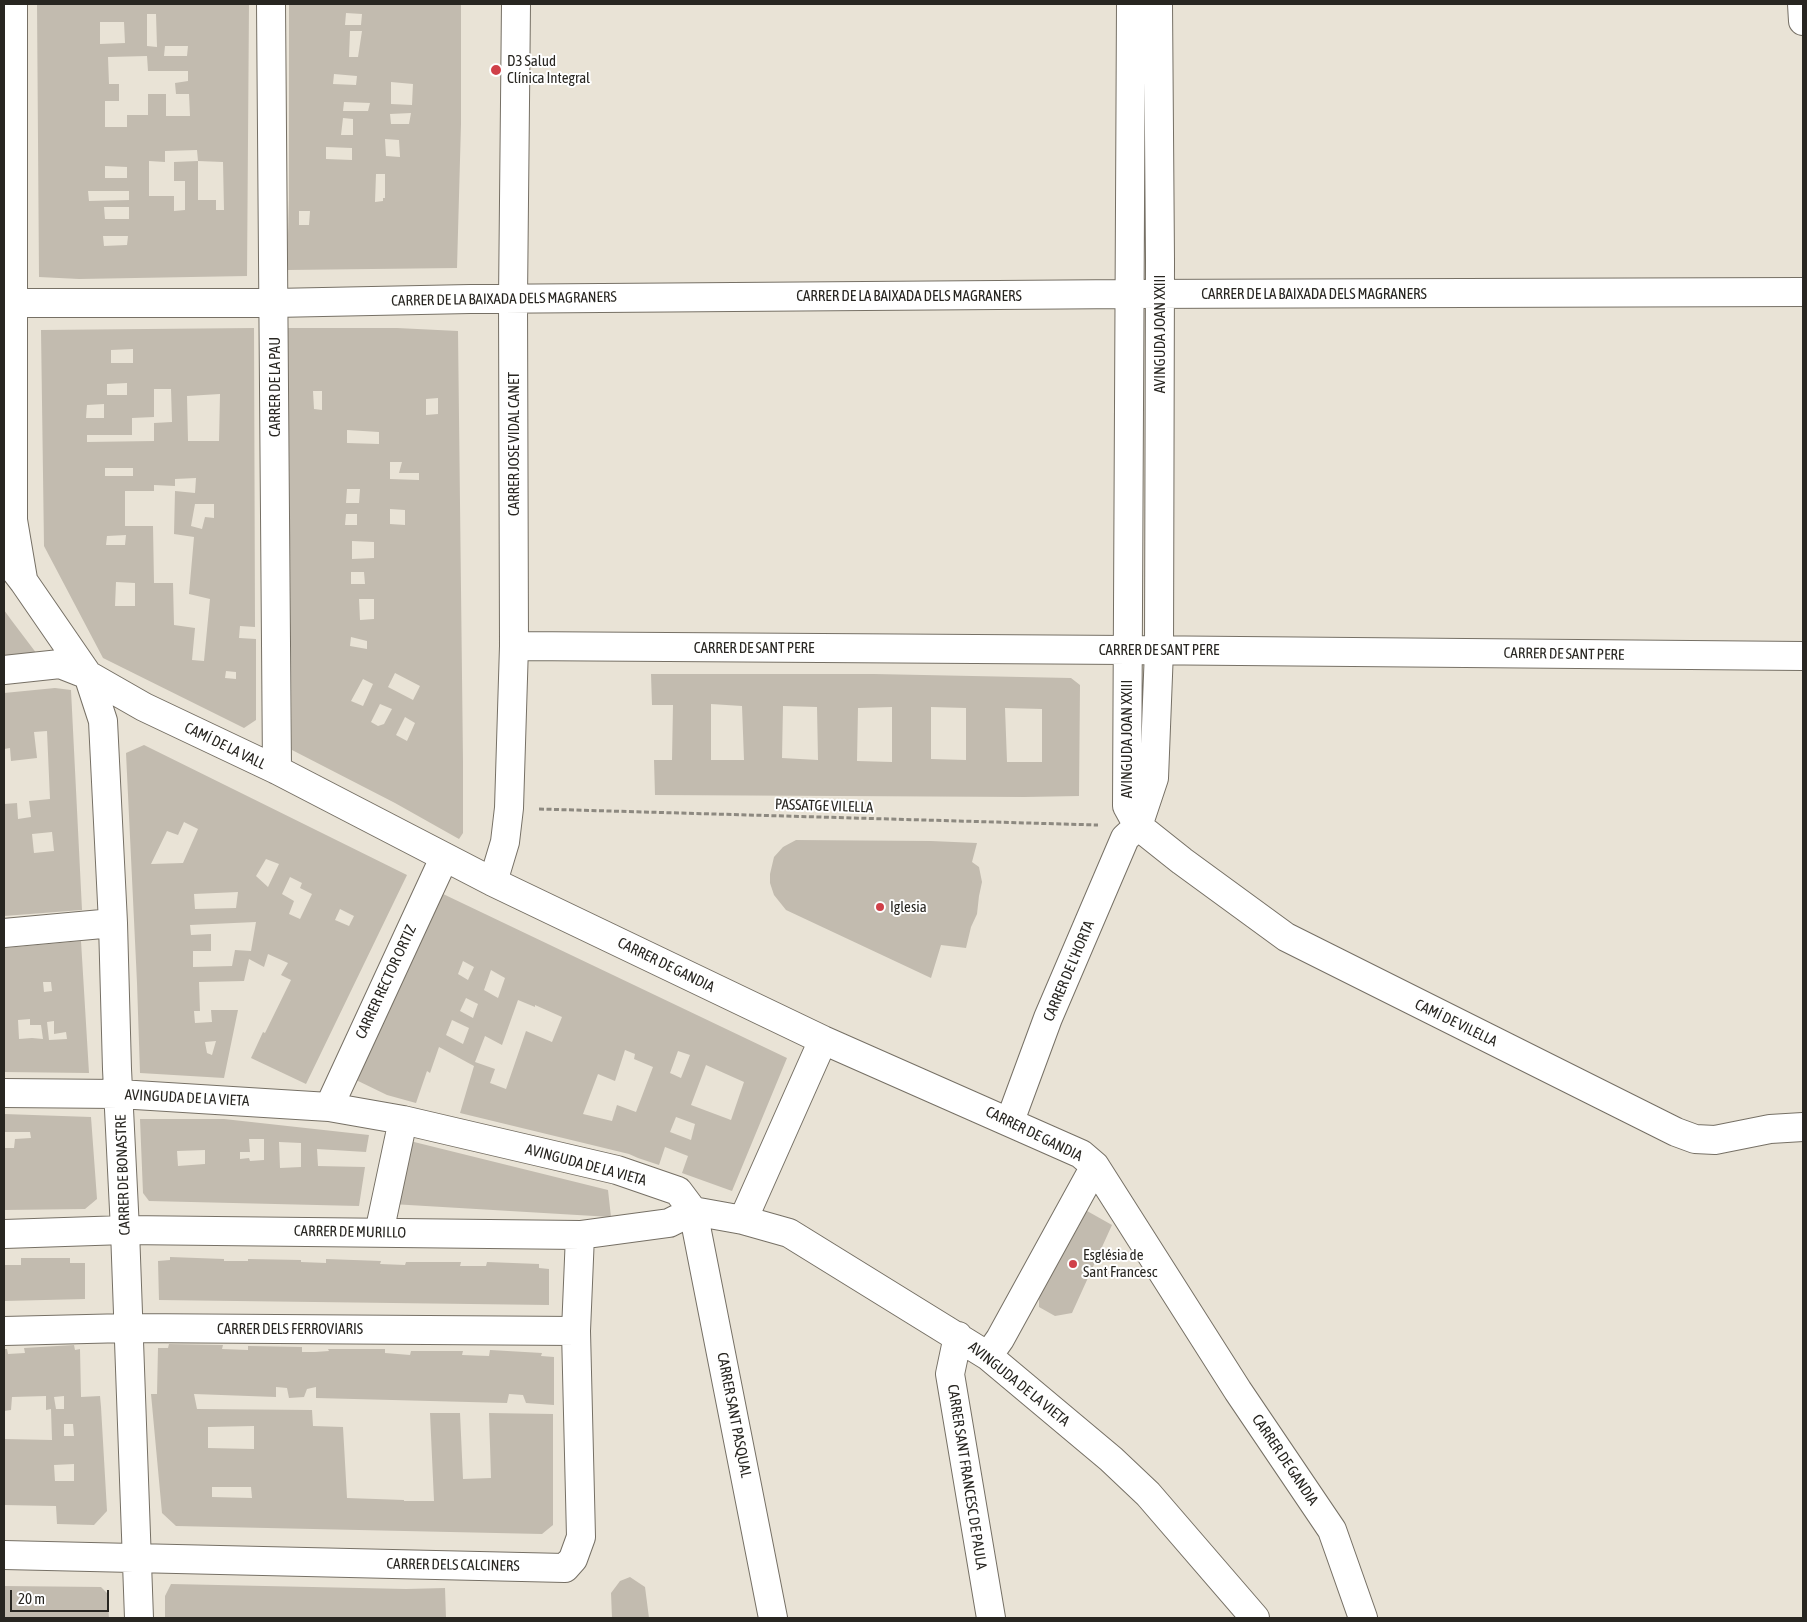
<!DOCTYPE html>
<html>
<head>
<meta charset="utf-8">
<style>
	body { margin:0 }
	#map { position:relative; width:1807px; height:1622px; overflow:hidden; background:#e9e3d6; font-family:"Asap Condensed",sans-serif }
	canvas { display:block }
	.frame { position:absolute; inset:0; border:5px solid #282621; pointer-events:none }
	.scale { position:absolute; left:10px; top:1590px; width:99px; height:22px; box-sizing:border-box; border:2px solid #282621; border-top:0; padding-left:6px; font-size:15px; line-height:18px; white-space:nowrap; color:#282621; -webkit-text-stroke:4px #fff; paint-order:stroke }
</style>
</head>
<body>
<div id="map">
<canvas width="1807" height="1622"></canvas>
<div class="frame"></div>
<div class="scale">20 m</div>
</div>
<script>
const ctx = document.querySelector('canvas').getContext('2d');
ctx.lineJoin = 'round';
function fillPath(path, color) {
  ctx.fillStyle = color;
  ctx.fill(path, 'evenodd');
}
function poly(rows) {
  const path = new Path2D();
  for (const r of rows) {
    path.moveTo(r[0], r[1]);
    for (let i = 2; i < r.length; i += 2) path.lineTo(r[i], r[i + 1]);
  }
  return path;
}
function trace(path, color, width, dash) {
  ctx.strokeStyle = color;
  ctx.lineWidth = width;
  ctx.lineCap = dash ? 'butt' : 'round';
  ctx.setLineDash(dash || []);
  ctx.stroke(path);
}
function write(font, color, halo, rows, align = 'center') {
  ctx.font = font + ' "Asap Condensed",sans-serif';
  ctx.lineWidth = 4;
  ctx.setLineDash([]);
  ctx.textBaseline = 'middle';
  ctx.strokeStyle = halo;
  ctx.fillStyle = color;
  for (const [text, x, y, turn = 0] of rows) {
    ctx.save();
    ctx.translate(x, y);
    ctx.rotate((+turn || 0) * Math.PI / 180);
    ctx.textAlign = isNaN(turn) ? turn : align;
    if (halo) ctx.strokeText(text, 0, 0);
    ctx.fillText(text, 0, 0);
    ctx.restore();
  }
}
fillPath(poly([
	[37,4,249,4,247,276,79,279,39,277],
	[147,14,156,14,157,47,147,46],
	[100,22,124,22,125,43,100,44],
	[165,46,188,46,187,56,164,56],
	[147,56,148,71,188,71,188,81,175,83,176,94,189,94,190,116,166,116,166,94,148,94,148,115,127,115,127,127,105,127,105,101,119,101,119,84,109,84,108,57],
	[197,150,198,161,223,162,224,210,216,210,216,200,198,200,198,161,174,162,174,181,185,181,185,210,174,211,174,196,149,196,149,161,165,162,165,151],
	[105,166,127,167,127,178,105,178],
	[88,191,129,191,129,200,89,201],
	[104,207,129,207,129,219,105,219],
	[103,236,128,236,127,245,104,246],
	[289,4,461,4,461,124,457,268,287,270,289,199],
	[346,13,362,14,361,25,345,25],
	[350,31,362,31,358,57,349,57],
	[334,74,357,76,356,85,333,84],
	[391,82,413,84,412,105,391,104],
	[344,102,370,103,368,111,343,111],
	[411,113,409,124,391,124,390,114],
	[343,118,353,119,353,135,341,135],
	[385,139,399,140,400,157,386,156],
	[326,147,352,148,352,160,326,159],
	[376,174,385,174,385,198,383,198,383,201,375,202],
	[299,211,310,211,309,225,299,225],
	[254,328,255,627,240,626,239,638,256,639,256,720,244,728,103,658,44,546,41,330],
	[133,349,133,363,111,363,111,350],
	[127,383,127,395,107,395,107,384],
	[154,389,171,389,172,422,154,423,154,441,87,442,87,435,132,435,132,418,154,417],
	[220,394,219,441,188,441,187,396],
	[104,404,104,418,86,418,87,405],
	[105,468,133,468,133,476,105,476],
	[196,478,195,493,175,491,174,534,194,537,189,594,210,599,204,661,192,660,195,628,174,625,173,583,154,583,153,526,125,526,125,491,154,491,154,485,175,486,175,479],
	[195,504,214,504,214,518,205,517,202,529,191,526],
	[126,535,125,545,106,545,107,536],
	[116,582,135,583,135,606,115,606],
	[226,671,236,672,236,679,225,678],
	[288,328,397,328,458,331,463,762,463,833,459,839,395,803,292,750],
	[313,391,322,391,322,410,314,409],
	[438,398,438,414,426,415,426,399],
	[347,430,379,432,379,444,347,443],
	[390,462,402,462,399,473,419,473,419,480,390,479],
	[347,489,360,489,359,503,346,503],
	[390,509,405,510,405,525,390,524],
	[346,514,357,514,357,525,345,525],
	[352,541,374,542,374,558,352,559],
	[351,572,364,572,365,584,351,584],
	[359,599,374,599,374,619,360,620],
	[351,637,367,641,367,649,350,646],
	[395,673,420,686,413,700,388,687],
	[363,679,373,684,363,706,351,701],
	[380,704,392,709,384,724,378,726,371,722],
	[405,717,415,723,407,741,396,735],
	[4,610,12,621,37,654,4,656],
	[651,674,874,674,1071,678,1080,685,1079,796,1024,797,655,795,654,760,672,760,673,705,652,705],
	[711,704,742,706,744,760,711,760],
	[783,706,817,707,818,760,782,758],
	[892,707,892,762,857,761,858,708],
	[931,707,966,708,966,760,931,759],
	[1005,708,1042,709,1042,762,1007,762],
	[55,688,71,690,82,910,4,916,4,804,17,803,18,819,31,817,29,801,50,799,47,731,34,732,37,758,11,761,10,748,4,749,4,693],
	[52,832,54,851,34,853,32,834],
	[144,745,407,875,306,1084,251,1058,263,1032,265,1033,291,980,281,975,288,963,268,954,264,967,249,959,244,981,199,982,200,1011,194,1011,195,1023,212,1022,211,1010,238,1010,224,1078,140,1073,137,983,126,753],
	[184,822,198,829,183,863,151,864,167,831,178,835],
	[266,859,279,864,268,887,256,876],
	[290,877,302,883,300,888,312,894,300,919,289,914,294,901,282,894],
	[238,892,236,908,195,909,194,894],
	[340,909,354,916,349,926,335,920],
	[256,922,251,951,235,950,232,966,193,967,193,951,211,951,211,934,191,935,190,925],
	[216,1041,212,1055,207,1053,205,1042],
	[796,840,931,841,977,843,972,862,979,867,982,882,979,896,977,914,971,927,966,948,941,945,931,978,786,910,774,895,770,883,770,874,774,857,783,847],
	[441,893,787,1058,732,1191,682,1173,688,1156,665,1147,659,1165,638,1158,629,1154,460,1113,474,1066,439,1047,430,1073,427,1071,416,1103,387,1095,354,1079],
	[463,961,474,967,468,980,458,974],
	[491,970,505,978,498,998,484,990],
	[466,998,478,1004,473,1018,460,1011],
	[518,1000,535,1007,535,1005,562,1017,552,1042,526,1031,506,1089,490,1083,495,1069,475,1062,485,1036,502,1045],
	[452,1020,469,1028,463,1044,446,1035],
	[625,1050,635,1054,634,1059,653,1067,636,1112,617,1105,612,1121,583,1114,598,1074,615,1081],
	[678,1051,690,1055,681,1078,670,1073],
	[706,1065,744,1082,731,1120,691,1105],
	[676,1117,695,1124,691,1140,670,1132],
	[81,941,89,1073,4,1072,4,948],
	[43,982,51,982,52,991,44,992],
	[30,1019,30,1025,41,1025,43,1039,32,1038,19,1039,18,1020],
	[54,1021,54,1034,66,1032,67,1039,49,1040,47,1022],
	[4,1114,91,1117,97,1199,85,1209,4,1210,4,1148,14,1148,15,1139,31,1138,30,1132,4,1132],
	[140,1119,224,1119,369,1135,366,1152,317,1149,318,1166,365,1167,359,1206,149,1201,143,1193],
	[249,1139,264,1139,264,1160,250,1161,249,1158,240,1159,240,1152,250,1152],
	[279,1142,301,1143,301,1167,280,1168],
	[205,1150,205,1164,178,1166,177,1151],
	[406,1140,608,1190,611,1217,392,1204],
	[1080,1207,1112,1225,1072,1313,1055,1316,1039,1307,1039,1290],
	[170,1257,224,1259,224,1261,248,1261,248,1259,301,1260,301,1262,326,1263,326,1259,381,1261,380,1264,405,1265,406,1262,461,1262,460,1266,486,1266,487,1262,539,1264,539,1268,549,1269,549,1305,159,1300,158,1261,170,1260],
	[21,1258,70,1258,70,1263,85,1263,85,1299,4,1301,4,1265,21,1265],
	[169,1344,223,1345,222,1349,248,1350,248,1346,302,1347,302,1352,315,1352,329,1351,328,1349,385,1349,385,1353,410,1355,411,1351,463,1351,462,1355,489,1356,490,1350,542,1353,541,1356,554,1357,554,1405,526,1403,523,1395,509,1394,507,1403,316,1398,316,1387,307,1389,304,1397,289,1398,287,1388,276,1387,276,1397,194,1394,197,1409,312,1410,313,1426,343,1427,347,1498,404,1500,404,1501,434,1501,430,1413,460,1413,463,1479,491,1478,489,1413,553,1414,553,1525,542,1534,176,1526,162,1513,151,1394,157,1394,158,1348,168,1348],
	[254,1426,254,1449,208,1448,208,1427],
	[212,1487,251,1487,252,1498,212,1497],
	[74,1345,75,1350,80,1349,81,1397,100,1396,101,1407,107,1511,94,1525,57,1524,56,1506,4,1505,4,1439,52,1440,51,1409,46,1410,46,1396,12,1397,11,1410,4,1411,4,1349,7,1349,8,1354,25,1353,24,1348],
	[64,1396,64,1409,56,1409,54,1397],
	[64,1424,73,1424,74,1436,64,1436],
	[74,1464,74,1481,55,1481,54,1465],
	[630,1577,645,1587,649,1618,612,1618,611,1593,620,1581],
	[171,1584,406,1589,445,1588,446,1618,165,1618,165,1596],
	[4,1586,101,1587,107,1593,109,1618,4,1618]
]), '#c2bbaf');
const minor = poly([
	[13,4,13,520,23,579],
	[271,4,277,770],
	[1131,4,1127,806,1138,826,1182,861,1286,937,1676,1132,1695,1139,1715,1140,1770,1129,1803,1127],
	[1802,4,1803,21],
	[4,303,274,303,470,299,1129,294,1803,292],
	[4,556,24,582,88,675,144,707,277,770,493,882,823,1040,1081,1154,1095,1166,1238,1391,1332,1530,1363,1618],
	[514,646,1128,650,1803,656],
	[4,670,60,664,88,675],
	[88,675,103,721,113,923,117,1069,125,1230,139,1618],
	[1138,826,1154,778,1159,650,1160,261,1158,4],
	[493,882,505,842,509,808,514,646,513,299,516,4],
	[4,933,113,923],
	[4,1093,119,1094,329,1107,403,1120,617,1170,678,1191,693,1211,743,1220,789,1233,988,1356,1111,1459,1148,1494,1255,1618],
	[329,1107,444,858],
	[1010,1121,1048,1018,1125,838,1138,826],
	[693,1211,773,1618],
	[743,1220,823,1040],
	[379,1233,403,1120],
	[4,1234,125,1230,580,1235,669,1223,693,1211],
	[4,1331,128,1328,576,1331],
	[958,1336,950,1374,991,1618],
	[988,1356,1000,1339,1095,1166],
	[4,1555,565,1568,573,1559,581,1537,576,1331,580,1235]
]);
trace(minor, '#767065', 30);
trace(poly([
	[539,809,1098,825]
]), '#8d8980', 3, [5, 2.5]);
trace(minor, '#fff', 28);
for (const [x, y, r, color] of [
	[496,70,6,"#d04049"],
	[880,907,5,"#d04049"],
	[1073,1264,5,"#d04049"]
]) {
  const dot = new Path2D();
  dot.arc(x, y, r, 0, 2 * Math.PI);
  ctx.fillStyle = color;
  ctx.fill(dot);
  trace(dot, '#fff', 2);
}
write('15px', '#282621', '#fff', [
	["D3 Salud",507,61],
	["Clínica Integral",507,78],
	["Iglesia",890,907],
	["Església de",1083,1255],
	["Sant Francesc",1083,1272]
], 'left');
write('15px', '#282621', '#fff', [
	["CARRER DE LA BAIXADA DELS MAGRANERS",1314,294],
	["CARRER DE LA BAIXADA DELS MAGRANERS",909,296],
	["CARRER DE LA BAIXADA DELS MAGRANERS",504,299,-1],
	["AVINGUDA JOAN XXIII",1160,334,-90],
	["CARRER DE LA PAU",275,387,-90],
	["CARRER JOSE VIDAL CANET",514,444,-90],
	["CARRER DE SANT PERE",754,648],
	["CARRER DE SANT PERE",1159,650],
	["CARRER DE SANT PERE",1564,654,1],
	["AVINGUDA JOAN XXIII",1127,739,-90],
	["CAMÍ DE LA VALL",225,746,26],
	["PASSATGE VILELLA",824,806,2],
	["CARRER DE GANDIA",666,965,26],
	["CARRER DE L'HORTA",1069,971,-67],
	["CARRER RECTOR ORTIZ",386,982,-65],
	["CAMÍ DE VILELLA",1456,1023,26],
	["AVINGUDA DE LA VIETA",187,1098,3],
	["CARRER DE GANDIA",1034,1134,26],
	["AVINGUDA DE LA VIETA",586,1165,15],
	["CARRER DE BONASTRE",123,1175,-92],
	["CARRER DE MURILLO",350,1232,1],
	["CARRER DELS FERROVIARIS",290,1329],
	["AVINGUDA DE LA VIETA",1019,1384,39],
	["CARRER SANT PASQUAL",734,1415,79],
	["CARRER DE GANDIA",1285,1460,56],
	["CARRER SANT FRANCESC DE PAULA",967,1477,81],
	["CARRER DELS CALCINERS",453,1565,1]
]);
</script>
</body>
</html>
